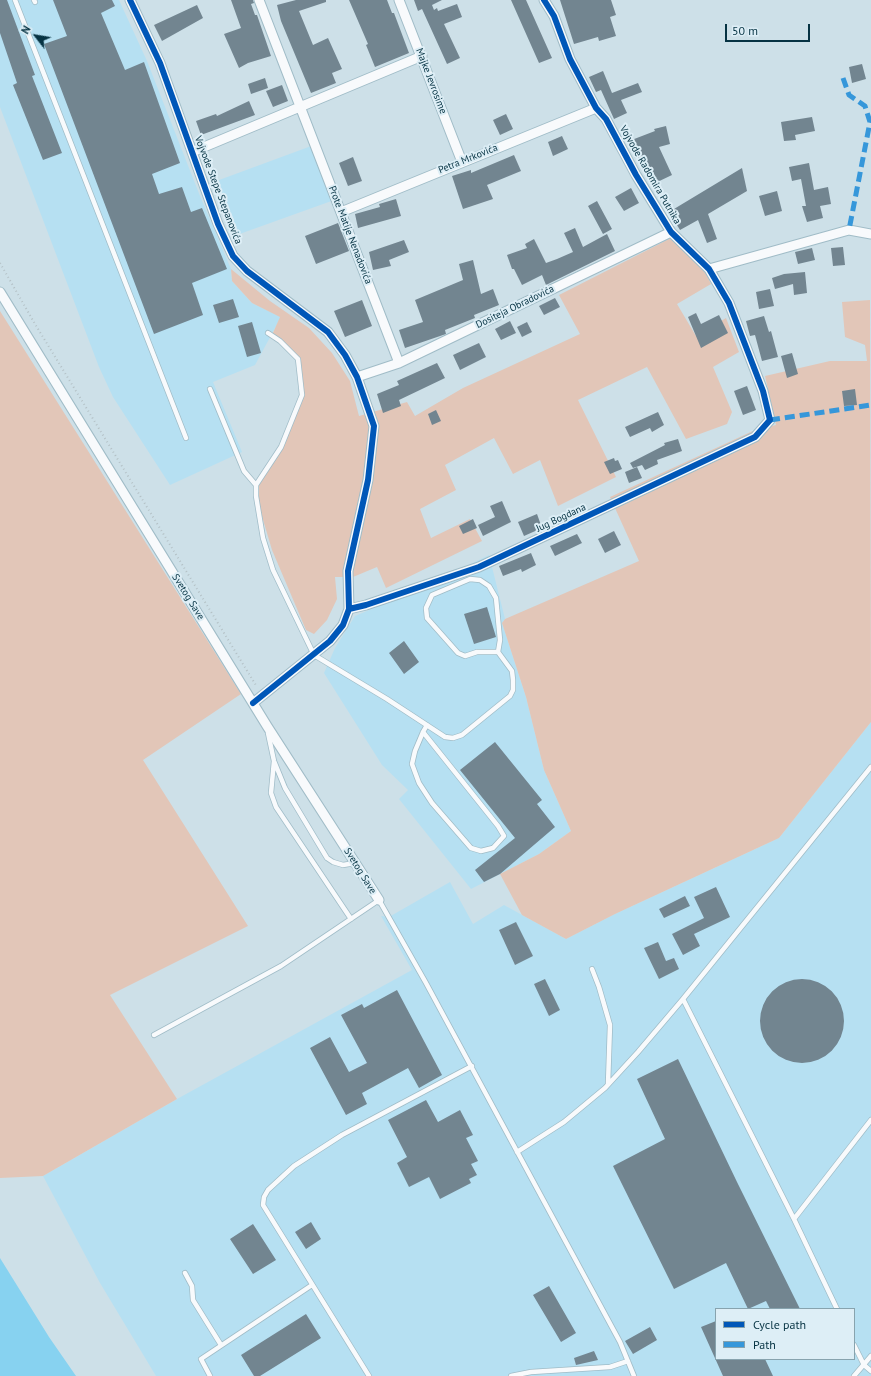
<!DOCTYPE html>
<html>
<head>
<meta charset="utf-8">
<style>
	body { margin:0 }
	#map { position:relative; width:871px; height:1376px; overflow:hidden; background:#cde0e8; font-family:"PT Sans",sans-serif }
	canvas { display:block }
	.legend { position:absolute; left:715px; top:1308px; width:140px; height:52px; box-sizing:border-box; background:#ddeef6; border:1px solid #87a3ae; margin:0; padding:5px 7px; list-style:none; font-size:12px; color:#063343 }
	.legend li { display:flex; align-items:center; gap:8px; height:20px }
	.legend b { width:20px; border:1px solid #87a3ae }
	.north { position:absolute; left:16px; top:16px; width:40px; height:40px; -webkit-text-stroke:3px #ddeef6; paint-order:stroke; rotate:301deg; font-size:11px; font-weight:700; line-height:16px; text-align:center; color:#063343 }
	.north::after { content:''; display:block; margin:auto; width:14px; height:18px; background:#063343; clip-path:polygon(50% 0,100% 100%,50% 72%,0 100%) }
	.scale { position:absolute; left:725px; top:24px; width:85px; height:18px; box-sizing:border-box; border:2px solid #063343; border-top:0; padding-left:5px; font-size:12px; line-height:14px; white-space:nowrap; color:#063343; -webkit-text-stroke:3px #ddeef6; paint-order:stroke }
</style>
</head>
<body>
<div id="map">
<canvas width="871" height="1376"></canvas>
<ul class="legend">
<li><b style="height:5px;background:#0057b8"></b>Cycle path</li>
<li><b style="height:5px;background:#3697da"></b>Path</li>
</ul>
<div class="north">N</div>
<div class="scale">50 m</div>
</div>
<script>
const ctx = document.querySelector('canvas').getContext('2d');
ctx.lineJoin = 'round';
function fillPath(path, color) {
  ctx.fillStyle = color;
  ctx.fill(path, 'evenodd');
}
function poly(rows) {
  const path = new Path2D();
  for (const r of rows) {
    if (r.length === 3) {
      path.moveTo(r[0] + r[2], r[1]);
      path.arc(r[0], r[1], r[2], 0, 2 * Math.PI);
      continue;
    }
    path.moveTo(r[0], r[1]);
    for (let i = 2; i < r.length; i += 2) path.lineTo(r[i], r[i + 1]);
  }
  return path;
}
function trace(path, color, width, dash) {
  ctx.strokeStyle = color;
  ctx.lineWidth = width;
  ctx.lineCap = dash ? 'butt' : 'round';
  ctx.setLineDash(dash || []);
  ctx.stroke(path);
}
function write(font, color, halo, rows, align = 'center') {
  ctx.font = font + ' "PT Sans",sans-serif';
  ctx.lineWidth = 4;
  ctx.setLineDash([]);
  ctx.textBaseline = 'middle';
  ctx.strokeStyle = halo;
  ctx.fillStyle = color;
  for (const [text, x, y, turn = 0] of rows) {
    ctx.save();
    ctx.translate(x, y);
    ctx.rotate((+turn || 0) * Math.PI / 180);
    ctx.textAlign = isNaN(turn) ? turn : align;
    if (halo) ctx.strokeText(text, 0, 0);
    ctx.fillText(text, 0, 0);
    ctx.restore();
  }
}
fillPath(poly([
	[0,0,119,0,147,61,200,196,231,269,232,281,252,303,281,317,255,365,213,382,242,452,170,485,113,397,99,367,0,107],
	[314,145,337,199,234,236,211,183],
	[489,555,505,619,502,623,526,697,544,770,571,831,539,854,471,889,399,799,408,790,382,765,324,673,335,648,355,616,431,584],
	[871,722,871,1376,156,1376,100,1283,43,1176,177,1099,412,970,381,916,389,917,450,882,473,924,504,905,566,939,615,914,779,838],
	[716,1309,854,1309,854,1359,716,1359]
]), '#b6e0f2');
fillPath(poly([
	[673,237,703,267,711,284,677,304,696,336,726,318,739,352,713,367,732,412,727,424,686,439,647,367,578,400,616,477,558,506,540,460,513,474,494,438,445,465,456,490,420,509,431,538,470,519,482,541,386,588,377,567,353,577,335,577,337,599,327,620,314,634,306,630,272,550,256,496,256,485,281,447,302,395,298,359,272,335,280,317,252,303,232,281,231,269,270,301,309,328,332,353,350,381,359,416,407,402,415,416,463,388,580,334,559,295],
	[870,300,871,722,779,838,615,914,566,939,522,915,500,874,539,854,571,831,544,770,526,697,502,623,505,619,639,561,610,497,755,430,776,425,765,376,830,361,867,361,865,345,845,337,842,302],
	[0,311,241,694,143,760,248,926,110,995,177,1099,43,1176,0,1178]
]), '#e2c6b8');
fillPath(poly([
	[0,1258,49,1337,76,1376,0,1376]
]), '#87d2f0');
fillPath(poly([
	[0,0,7,0,35,75,32,76,62,153,43,160,13,85,17,83,0,33],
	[53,0,112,0,115,6,101,13,125,70,144,62,180,163,152,174,159,194,182,187,191,212,202,208,227,269,192,283,203,315,154,334,44,44,67,36],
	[231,0,253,0,254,3,251,4,255,15,257,15,271,56,248,63,239,68,224,34,241,28],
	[296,0,326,0,326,2,299,11,313,45,328,38,342,69,332,73,336,83,311,93,281,21,277,5],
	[349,0,387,0,392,13,394,13,409,53,375,67,366,45,368,44],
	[414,0,442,0,432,5,434,10,437,8,438,11,457,4,462,17,444,24,460,58,447,64,422,9,418,11],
	[511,0,526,0,552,58,539,63],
	[560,0,611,0,616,15,610,17,616,36,599,41,598,37,574,44],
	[197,5,203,18,162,41,154,25],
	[862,64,866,79,852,83,849,67],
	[603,71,612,93,638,83,642,92,621,100,627,113,614,119,601,90,596,92,589,77],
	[265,78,268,88,251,94,248,84],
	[282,85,288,101,273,107,266,91],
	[249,101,255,115,201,135,196,121,216,114,217,116],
	[506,114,513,129,500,135,493,120],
	[812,117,815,131,795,135,796,140,784,141,781,122],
	[666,126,670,144,659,147,672,175,651,185,638,157,635,158,629,141,655,131,654,129],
	[562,136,568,149,553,156,548,142],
	[514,155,521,171,487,185,493,199,463,209,452,176,471,170,471,173],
	[353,157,362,181,348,186,339,163],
	[809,163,814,190,828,187,831,204,820,206,823,218,807,222,802,206,806,206,801,179,792,181,789,167],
	[742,168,747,191,708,214,717,239,707,243,698,220,680,230,669,212],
	[631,188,639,203,624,211,615,197],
	[777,191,782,211,765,216,759,196],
	[396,199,401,216,358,228,355,214,380,207,379,204],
	[597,201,612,229,603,234,588,206],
	[338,223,349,251,316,264,305,236],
	[575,228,583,247,607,234,615,251,546,285,542,275,522,285,514,269,512,269,507,255,527,248,525,244,534,239,546,263,557,259,573,252,564,233],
	[404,240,409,252,389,260,391,266,373,270,369,252],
	[843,247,845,265,833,266,831,248],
	[812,248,815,260,798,264,795,252],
	[473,260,481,294,493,289,499,305,474,315,475,318,445,330,446,334,443,335,405,348,399,330,423,322,415,300,463,280,459,264],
	[805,272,807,293,794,295,793,284,775,289,772,278,784,274],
	[770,289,774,306,759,309,756,292],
	[555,298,560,307,544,315,539,306],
	[233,299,239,317,219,323,213,305],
	[362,300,372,326,345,337,334,311],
	[696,313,701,324,719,315,728,333,701,348,688,317],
	[764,316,769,332,771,331,778,357,762,361,755,335,750,336,746,321],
	[510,321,516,333,501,340,495,329],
	[252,322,261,353,247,357,238,326],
	[527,322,532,332,522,337,517,327],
	[479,343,486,357,460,370,453,355],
	[792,353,798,374,787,378,781,356],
	[437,363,445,378,399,400,401,406,383,413,377,394,399,385,397,381],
	[747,386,756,410,743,415,734,391],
	[855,389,857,405,844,406,842,391],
	[436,410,441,421,432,425,428,414],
	[658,412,664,425,652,432,650,428,630,437,625,427],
	[678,439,682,451,657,460,658,464,645,470,642,465,633,468,630,463,665,445,664,443],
	[614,458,615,461,618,460,622,469,610,474,604,462],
	[637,467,642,478,629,483,625,472],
	[502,501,511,522,483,536,478,525,495,517,490,506],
	[537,514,542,528,524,536,518,522],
	[473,519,477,528,463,534,459,526],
	[614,531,621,545,605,553,598,539],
	[577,534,582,543,555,556,550,546],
	[531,553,536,565,522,572,521,569,503,576,499,566],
	[487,607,496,637,474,644,464,614],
	[404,641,419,662,404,674,389,653],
	[495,742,542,800,537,804,555,827,500,874,484,882,475,870,515,838,460,770],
	[716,887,730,917,694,934,700,946,683,955,672,934,704,918,694,897],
	[685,896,690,906,664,918,659,909],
	[516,922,533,956,515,965,499,930],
	[658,942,666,961,674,958,679,969,659,979,644,948],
	[545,979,560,1010,549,1016,534,984],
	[802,1021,42],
	[397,990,442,1075,419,1088,408,1068,362,1093,367,1104,346,1115,310,1048,330,1037,349,1072,367,1063,341,1015,362,1004,364,1008],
	[678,1059,737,1182,800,1309,770,1309,766,1301,748,1309,726,1263,674,1289,613,1166,665,1139,637,1079],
	[426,1100,438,1122,460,1110,473,1135,466,1138,478,1161,471,1164,477,1175,469,1179,471,1183,440,1199,429,1177,409,1187,397,1163,407,1157,388,1120],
	[311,1222,321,1239,306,1249,295,1232],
	[253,1224,276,1260,253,1274,230,1239],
	[549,1286,576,1333,561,1342,533,1295],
	[306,1314,321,1338,260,1376,254,1376,241,1355],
	[716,1321,716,1359,765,1359,773,1376,723,1376,701,1327],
	[650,1327,657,1340,633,1354,625,1341],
	[594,1351,598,1360,576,1365,574,1358]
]), '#728590');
const lane = poly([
	[15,0,186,438],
	[34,0,35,2],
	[268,333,280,341,298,359,302,395,281,447,256,485,256,496,263,538,273,570,314,655,387,699,445,737,453,738,462,735,510,696,513,690,513,680,512,671,498,652,500,640,496,598,489,586,480,580,470,579,432,595,426,608,427,618,458,653,465,656,477,652,498,652],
	[210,389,244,471,256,485],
	[423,732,498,826,504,836,493,848,481,851,471,848,432,803,419,783,412,764,415,751,423,732,427,725],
	[268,733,274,761,285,788,327,858,333,862,343,865,355,863],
	[274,761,271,793,276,807,351,919],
	[592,969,599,987,610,1025,608,1084],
	[154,1035,281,966,379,900,426,983,620,1342,634,1376],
	[517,1152,564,1122,605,1088,638,1052,683,999],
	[794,1219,871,1120],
	[185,1273,192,1286,193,1300,221,1345],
	[837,1309,794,1219,683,999,871,767],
	[854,1345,864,1365,871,1371],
	[210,1376,201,1359,312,1285],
	[369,1376,263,1205,264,1197,268,1190,294,1166,342,1135,472,1066],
	[511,1376,531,1372,610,1367,628,1361],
	[854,1376,871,1356]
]);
const street = poly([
	[130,0,160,63,218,224,233,256,247,271,328,332,345,355,357,377,374,426,368,480,348,571,349,609,343,625,330,641,253,703],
	[259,0,399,363],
	[399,0,462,162],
	[192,152,422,56],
	[341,212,596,108],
	[709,269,849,230,871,234],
	[0,292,267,726,379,900],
	[357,377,399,363,671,232],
	[349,609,366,605,479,567,755,437,770,420,763,391,729,303,709,269,671,232,636,175,606,119,596,108,570,59,554,16,544,0]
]);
trace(lane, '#a0bcc7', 6);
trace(street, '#a0bcc7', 11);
trace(poly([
	[0,263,35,324,257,687]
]), '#b4c1c6', 2, [1, 3]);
trace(lane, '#f8fafc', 4.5);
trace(street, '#f8fafc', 9);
trace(poly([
	[843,78,849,95,865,106,870,122,849,230],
	[770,420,871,405]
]), '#3697da', 5, [10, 5]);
trace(poly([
	[130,0,160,63,218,224,233,256,247,271,328,332,345,355,357,377,374,426,368,480,348,571,349,609,343,625,330,641,253,703],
	[349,609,366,605,479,567,755,437,770,420,763,391,729,303,709,269,671,232,636,175,606,119,596,108,570,59,554,16,544,0]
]), '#0057b8', 6);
write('10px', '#063343', '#ddeef6', [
	["Majke Jevrosime",431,81,69],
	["Petra Mrkovića",468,159,-22],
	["Vojvode Radomira Putnika",650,175,60],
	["Vojvode Stepe Stepanovića",218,190,69],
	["Prote Matije Nenadovića",350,235,69],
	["Dositeja Obradovića",515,307,-26],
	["Jug Bogdana",561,518,-25],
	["Svetog Save",188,597,58],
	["Svetog Save",360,871,58]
]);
</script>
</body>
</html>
